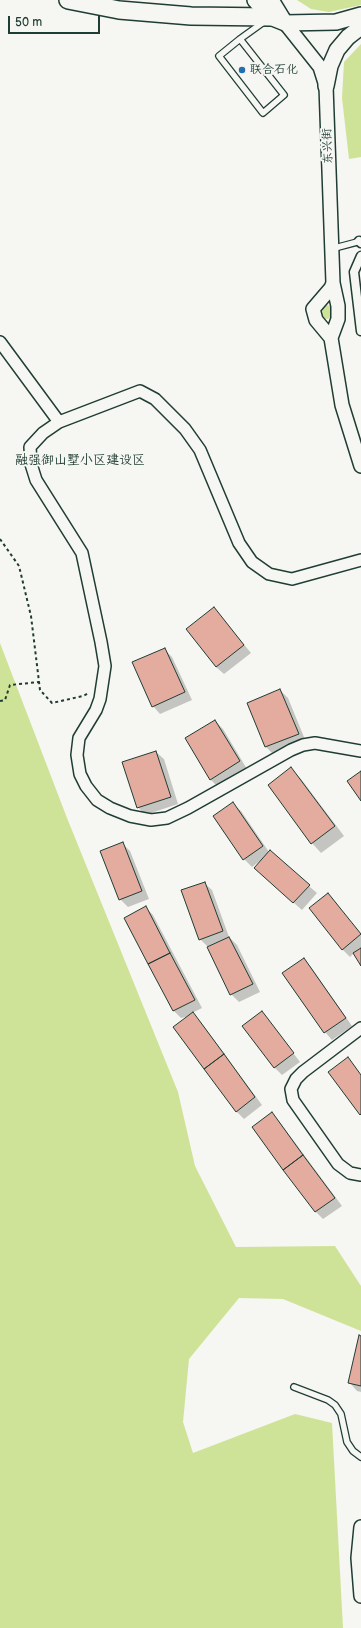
<!DOCTYPE html>
<html>
<head>
<meta charset="utf-8">
<style>
	body { margin:0 }
	#map { position:relative; width:361px; height:1628px; overflow:hidden; background:#f6f6f2; font-family:"Balsamiq Sans",sans-serif }
	canvas { display:block }
	.scale { position:absolute; left:8px; top:16px; width:92px; height:18px; box-sizing:border-box; border:2px solid #1f3d34; border-top:0; padding-left:5px; font-size:12px; line-height:14px; white-space:nowrap; color:#1f3d34; -webkit-text-stroke:3px #f6f6f2; paint-order:stroke }
</style>
</head>
<body>
<div id="map">
<canvas width="361" height="1628"></canvas>
<div class="scale">50 m</div>
</div>
<script>
const ctx = document.querySelector('canvas').getContext('2d');
ctx.lineJoin = 'round';
function fillPath(path, color) {
  ctx.fillStyle = color;
  ctx.fill(path, 'evenodd');
}
function poly(rows) {
  const path = new Path2D();
  for (const r of rows) {
    if (r.length === 3) {
      path.moveTo(r[0] + r[2], r[1]);
      path.arc(r[0], r[1], r[2], 0, 2 * Math.PI);
      continue;
    }
    path.moveTo(r[0], r[1]);
    for (let i = 2; i < r.length; i += 2) path.lineTo(r[i], r[i + 1]);
  }
  return path;
}
function trace(path, color, width, dash) {
  ctx.strokeStyle = color;
  ctx.lineWidth = width;
  ctx.lineCap = dash ? 'butt' : 'round';
  ctx.setLineDash(dash || []);
  ctx.stroke(path);
}
function write(font, color, halo, rows, align = 'center') {
  ctx.font = font + ' "Balsamiq Sans","LXGW WenKai TC",sans-serif';
  ctx.lineWidth = 4;
  ctx.setLineDash([]);
  ctx.textBaseline = 'middle';
  ctx.strokeStyle = halo;
  ctx.fillStyle = color;
  for (const [text, x, y, turn = 0] of rows) {
    ctx.save();
    ctx.translate(x, y);
    ctx.rotate((+turn || 0) * Math.PI / 180);
    ctx.textAlign = isNaN(turn) ? turn : align;
    if (halo) ctx.strokeText(text, 0, 0);
    ctx.fillText(text, 0, 0);
    ctx.restore();
  }
}
fillPath(poly([
	[297,0,361,0,361,5,329,12,311,9],
	[361,44,361,157,349,159,342,98,344,62],
	[326,312,7],
	[0,643,67,818,178,1092,195,1166,236,1247,335,1246,361,1286,361,1331,283,1299,239,1298,189,1359,183,1422,193,1453,295,1414,332,1423,343,1628,0,1628]
]), '#cfe398');
fillPath(poly([
	[214,608,251,653,224,674,216,667],
	[164,649,172,657,192,700,160,714,153,706],
	[280,690,288,698,306,742,274,755,266,747,248,703],
	[215,721,223,729,247,769,218,787,210,779],
	[156,752,164,759,178,804,145,815,138,807],
	[291,769,301,779,344,836,321,853,312,843],
	[233,804,241,811,269,852,317,893,302,910,263,876,261,860,252,867,244,859],
	[122,843,130,851,149,899,128,907,120,899],
	[204,883,212,890,229,937,237,945,260,992,239,1002,231,994,208,947,200,939],
	[328,894,361,934,361,964,354,953,350,957,342,949],
	[145,907,153,915,202,1008,192,1013,200,1021,262,1105,244,1119,236,1111,189,1016,181,1018,174,1011,125,918],
	[304,959,311,967,352,1026,332,1040,325,1032],
	[262,1012,300,1062,282,1075,274,1067],
	[272,1114,279,1121,342,1206,323,1219,316,1212,253,1127],
	[361,1337,361,1392,357,1391,350,1383]
]), '#0003');
const building = poly([
	[214,607,244,645,216,667,186,629,214,607],
	[165,648,185,692,152,707,132,662,165,648],
	[280,689,299,734,265,747,247,703,280,689],
	[215,720,240,761,210,780,185,738,215,720],
	[156,751,171,797,137,808,122,762,156,751],
	[291,767,335,826,311,844,268,785,291,767],
	[361,771,361,801,347,781,361,771],
	[233,802,263,846,243,860,213,816,233,802],
	[123,842,142,891,119,900,100,851,123,842],
	[270,850,310,885,293,903,254,868,270,850],
	[205,882,223,931,199,940,181,890,205,882],
	[328,893,361,934,342,950,309,908,328,893],
	[146,906,170,953,148,964,124,918,146,906],
	[229,937,253,984,230,995,207,947,229,937],
	[361,948,361,966,353,953,361,948],
	[170,953,195,1000,173,1011,148,964,170,953],
	[304,958,346,1018,324,1033,282,973,304,958],
	[262,1011,294,1053,274,1068,242,1026,262,1011],
	[193,1012,224,1054,204,1069,173,1027,193,1012],
	[224,1054,255,1097,236,1112,204,1069,224,1054],
	[348,1057,361,1075,361,1114,360,1115,328,1072,348,1057],
	[272,1112,303,1155,283,1170,252,1127,272,1112],
	[303,1155,335,1198,315,1212,283,1170,303,1155],
	[359,1335,361,1336,361,1386,348,1383,359,1335]
]);
fillPath(building, '#e4ab9f');
trace(building, '#1f3d34', 1);
const service = poly([
	[240,39,284,95,263,113,219,56,240,39,265,21],
	[331,249,361,241],
	[294,1387,328,1400,335,1405,341,1414,347,1442,353,1451,361,1457]
]);
const pedestrian = poly([
	[359,241,361,243],
	[361,256,354,272,361,331]
]);
const minor = poly([
	[0,342,59,422],
	[361,560,292,579,269,574,252,562,239,543,200,450,185,429,155,399,140,391,59,422,43,433,30,447,31,464,36,480,82,553,101,642,105,666,100,699,96,710,79,738,77,755,80,774,86,786,97,800,110,808,130,816,151,820,167,818,188,808,291,750,303,745,315,743,361,751],
	[361,1028,303,1072,296,1079,291,1089,293,1100,338,1164,350,1173,361,1175]
]);
const tertiary = poly([
	[285,23,320,67,326,86,333,283,338,306,338,319,331,338],
	[331,338,342,405,361,466],
	[331,338,316,320,313,309,331,288,333,283],
	[361,1527,358,1558,361,1596]
]);
const secondary = poly([
	[255,0,270,17,285,23,271,0],
	[285,23,336,22,361,15],
	[326,86,330,66,337,50,348,37,361,27]
]);
const primary = poly([
	[68,0,119,10,191,16,270,17]
]);
trace(service, '#1f3d34', 8);
trace(pedestrian, '#1f3d34', 11);
trace(minor, '#1f3d34', 14);
trace(tertiary, '#1f3d34', 16);
trace(secondary, '#1f3d34', 18);
trace(primary, '#1f3d34', 20);
trace(poly([
	[0,539,19,566,31,616,40,690,52,703,83,696,89,693],
	[0,701,5,700,10,685,39,682]
]), '#1f3d34', 2, [3, 3]);
trace(service, '#f6f6f2', 5.5);
trace(pedestrian, '#f6f6f2', 8);
trace(minor, '#f6f6f2', 11);
trace(tertiary, '#f6f6f2', 13);
trace(secondary, '#f6f6f2', 15);
trace(primary, '#f6f6f2', 17);
for (const [x, y, r, color] of [
	[242,70,4,"#1f6fb2"]
]) {
  const dot = new Path2D();
  dot.arc(x, y, r, 0, 2 * Math.PI);
  ctx.fillStyle = color;
  ctx.fill(dot);
  trace(dot, '#f6f6f2', 1.5);
}
write('12px', '#1f3d34', '#f6f6f2', [
	["联合石化",250,70]
], 'left');
write('12px', '#1f3d34', '#f6f6f2', [
	["东兴街",328,146,-92]
]);
write('13px', '#1f3d34', '#f6f6f2', [
	["融强御山墅小区建设区",80,461]
]);
</script>
</body>
</html>
